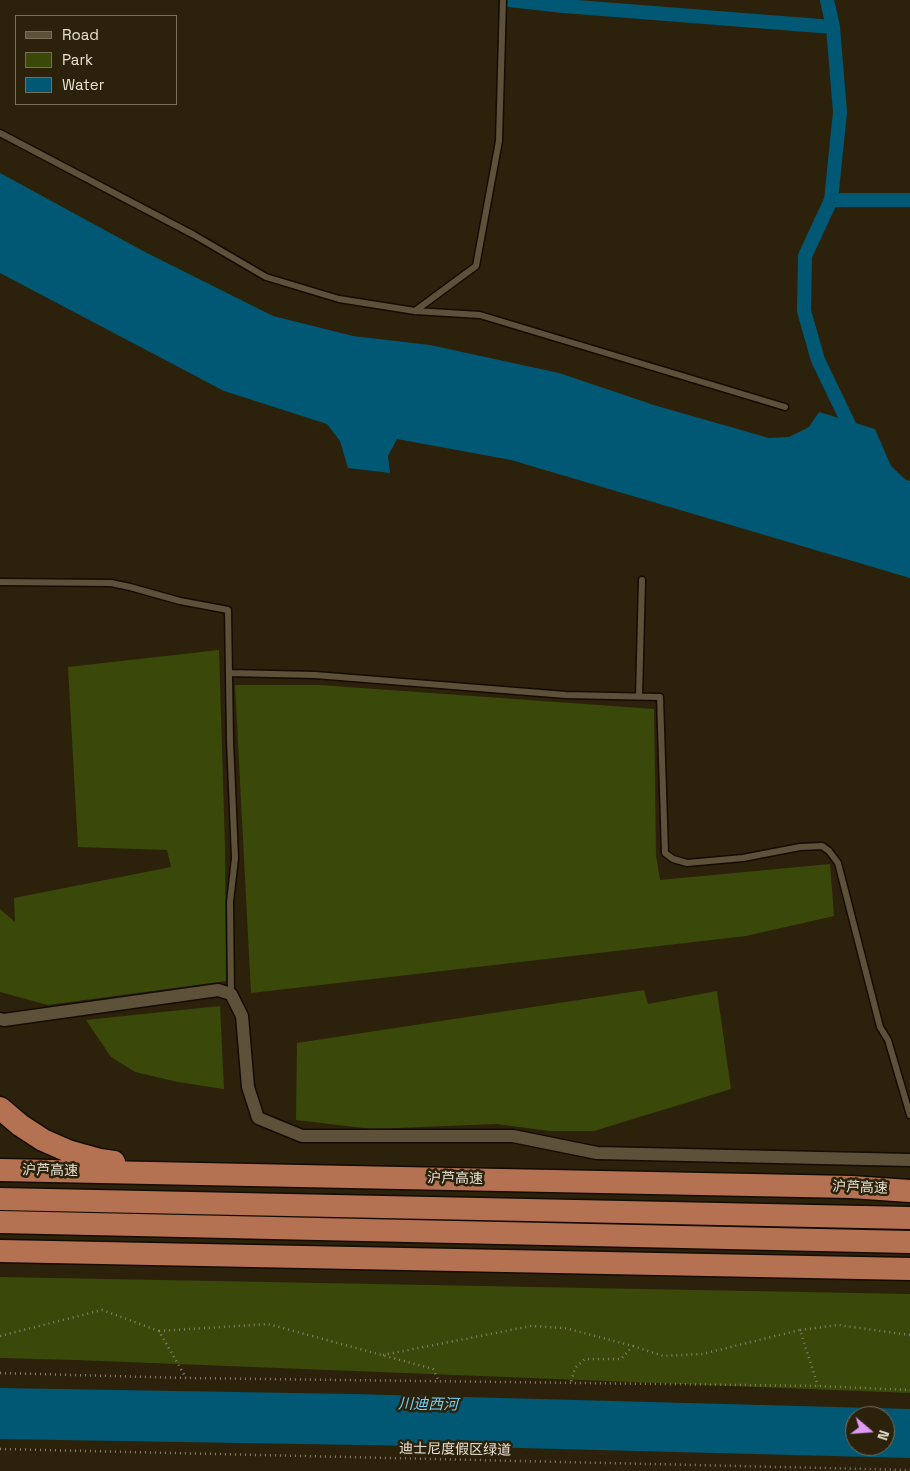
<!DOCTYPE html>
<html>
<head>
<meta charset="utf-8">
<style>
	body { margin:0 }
	#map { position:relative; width:910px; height:1471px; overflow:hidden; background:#2c220b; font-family:"Space Grotesk",sans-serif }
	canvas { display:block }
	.legend { position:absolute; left:15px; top:15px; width:162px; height:90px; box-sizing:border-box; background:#2c220b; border:1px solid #786f5b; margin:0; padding:6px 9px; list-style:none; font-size:15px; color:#e9e2d4 }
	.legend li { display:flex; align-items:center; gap:10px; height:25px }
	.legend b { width:25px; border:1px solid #786f5b }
	.north { position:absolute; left:845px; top:1406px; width:50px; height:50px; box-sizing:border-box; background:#2c220b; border:1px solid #786f5b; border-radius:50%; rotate:108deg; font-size:14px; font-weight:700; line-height:20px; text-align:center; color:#e9e2d4 }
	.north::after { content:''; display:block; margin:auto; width:18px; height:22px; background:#dd99f4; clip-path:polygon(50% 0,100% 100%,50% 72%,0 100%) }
</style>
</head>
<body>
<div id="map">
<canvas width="910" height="1471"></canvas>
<ul class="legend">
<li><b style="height:6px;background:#5d513a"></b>Road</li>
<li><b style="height:14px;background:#3a480a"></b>Park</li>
<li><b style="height:14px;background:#005874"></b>Water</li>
</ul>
<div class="north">N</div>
</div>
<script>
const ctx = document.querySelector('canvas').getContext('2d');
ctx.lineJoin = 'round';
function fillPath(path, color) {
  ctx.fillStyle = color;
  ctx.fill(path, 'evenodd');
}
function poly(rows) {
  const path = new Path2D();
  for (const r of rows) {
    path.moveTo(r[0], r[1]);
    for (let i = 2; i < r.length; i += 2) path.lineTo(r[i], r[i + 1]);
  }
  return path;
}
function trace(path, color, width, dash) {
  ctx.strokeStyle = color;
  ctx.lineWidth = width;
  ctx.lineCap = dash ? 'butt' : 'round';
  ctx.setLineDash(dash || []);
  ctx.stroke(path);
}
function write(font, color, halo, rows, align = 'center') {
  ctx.font = font + ' "Space Grotesk","Noto Sans SC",sans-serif';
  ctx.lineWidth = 5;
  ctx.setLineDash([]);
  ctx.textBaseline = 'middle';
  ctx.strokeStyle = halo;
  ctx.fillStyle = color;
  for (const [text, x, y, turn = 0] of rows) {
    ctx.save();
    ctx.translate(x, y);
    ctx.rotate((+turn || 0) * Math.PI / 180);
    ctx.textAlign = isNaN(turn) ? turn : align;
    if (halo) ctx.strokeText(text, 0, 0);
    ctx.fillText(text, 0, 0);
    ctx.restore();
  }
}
fillPath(poly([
	[219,650,225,847,226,981,48,1005,0,992,0,909,15,922,14,898,171,867,167,850,78,847,68,667],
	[235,685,319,685,654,709,656,855,660,880,830,864,834,916,746,936,251,993],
	[644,990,648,1004,717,991,731,1089,594,1131,550,1131,496,1124,372,1129,296,1120,297,1043],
	[220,1006,224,1089,178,1082,135,1072,111,1057,86,1020],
	[0,1277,910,1294,910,1393,76,1360,0,1358]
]), '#3a480a');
fillPath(poly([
	[0,173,145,252,273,316,353,336,430,345,559,373,657,406,769,438,789,437,809,427,819,412,875,429,891,466,906,480,910,481,910,578,511,460,397,439,388,456,390,473,348,468,340,441,327,424,224,391,0,273],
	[0,1388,353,1394,910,1409,910,1458,482,1447,0,1439],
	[855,1416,885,1416,885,1446,855,1446]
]), '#005874');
trace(poly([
	[509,0,564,6,833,27],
	[827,0,833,27,840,112,831,200,805,256,804,311,818,360,855,437],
	[831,200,910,200]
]), '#005874', 14);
const service = poly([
	[0,133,194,235,266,277,339,299,415,311,480,315,785,407],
	[415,311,476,266,499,141,503,0],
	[0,582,111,583,130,587,180,601,228,610,230,741,235,858,230,902,231,994],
	[229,673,315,675,566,695,660,697,665,853,673,859,687,863,743,858,800,847,822,846,829,851,838,863,880,1027,888,1040,910,1115],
	[639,696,642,580]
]);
const minor = poly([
	[0,1019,4,1020,218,990,231,994,242,1016,248,1087,258,1118,302,1136,513,1136,597,1153,910,1160]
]);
const motorway = poly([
	[0,1108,20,1125,43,1140,68,1151,100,1160,114,1162],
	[0,1170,851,1187,910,1191],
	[0,1199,910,1218],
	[0,1222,910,1242],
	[0,1251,910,1269]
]);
trace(service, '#150b00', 9);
trace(minor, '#150b00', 15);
trace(motorway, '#150b00', 25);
trace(poly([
	[800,1330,838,1325,910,1335],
	[159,1331,268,1324,433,1369,439,1381],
	[0,1336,102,1310,159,1331,186,1378],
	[633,1346,663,1356,702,1354,800,1330,818,1386],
	[383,1355,531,1326,565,1328,633,1346,621,1359,585,1359,575,1368,571,1382],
	[0,1373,186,1378,818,1386,910,1390],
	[0,1449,910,1470]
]), '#89806e', 2.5, [1, 4]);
trace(service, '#5d513a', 6);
trace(minor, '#5d513a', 12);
trace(motorway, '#b47253', 22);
write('14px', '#e9e2d4', '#2c220b', [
	["沪芦高速",50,1171,1],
	["沪芦高速",455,1179,1],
	["沪芦高速",860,1188,2],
	["迪士尼度假区绿道",455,1450,1]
]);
write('italic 15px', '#71d2fc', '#2c220b', [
	["川迪西河",428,1405,1]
]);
</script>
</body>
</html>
